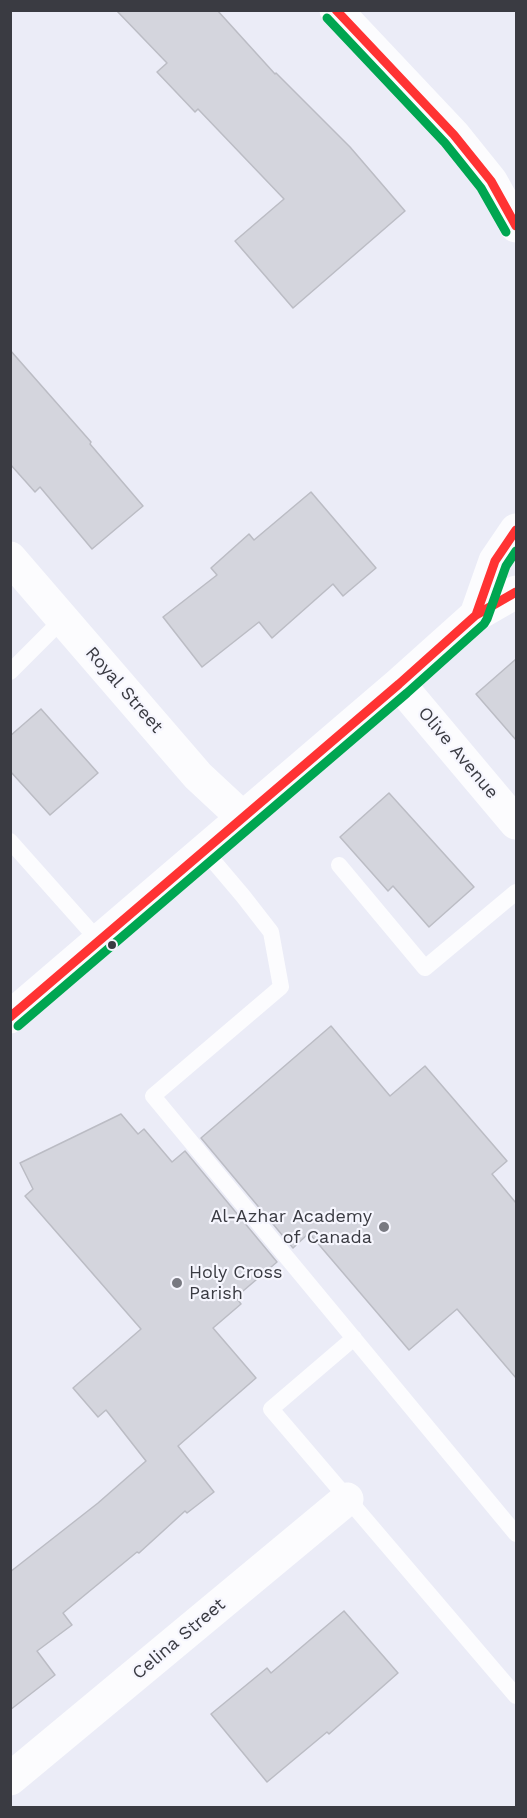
<!DOCTYPE html>
<html>
<head>
<meta charset="utf-8">
<style>
	body { margin:0 }
	#map { position:relative; width:527px; height:1818px; overflow:hidden; background:#ebecf7; font-family:"Work Sans",sans-serif }
	canvas { display:block }
	.frame { position:absolute; inset:0; border:12px solid #3a3b42; pointer-events:none }
</style>
</head>
<body>
<div id="map">
<canvas width="527" height="1818"></canvas>
<div class="frame"></div>
</div>
<script>
const ctx = document.querySelector('canvas').getContext('2d');
ctx.lineJoin = 'round';
function fillPath(path, color) {
  ctx.fillStyle = color;
  ctx.fill(path, 'evenodd');
}
function poly(rows) {
  const path = new Path2D();
  for (const r of rows) {
    path.moveTo(r[0], r[1]);
    for (let i = 2; i < r.length; i += 2) path.lineTo(r[i], r[i + 1]);
  }
  return path;
}
function trace(path, color, width, dash) {
  ctx.strokeStyle = color;
  ctx.lineWidth = width;
  ctx.lineCap = dash ? 'butt' : 'round';
  ctx.setLineDash(dash || []);
  ctx.stroke(path);
}
function write(font, color, halo, rows, align = 'center') {
  ctx.font = font + ' "Work Sans",sans-serif';
  ctx.lineWidth = 4.5;
  ctx.setLineDash([]);
  ctx.textBaseline = 'middle';
  ctx.strokeStyle = halo;
  ctx.fillStyle = color;
  for (const [text, x, y, turn = 0] of rows) {
    ctx.save();
    ctx.translate(x, y);
    ctx.rotate((+turn || 0) * Math.PI / 180);
    ctx.textAlign = isNaN(turn) ? turn : align;
    if (halo) ctx.strokeText(text, 0, 0);
    ctx.fillText(text, 0, 0);
    ctx.restore();
  }
}
const building = poly([
	[116,10,217,10,275,74,276,73,350,147,405,211,293,308,235,241,284,199,198,109,195,112,157,72,167,63,116,10],
	[10,350,91,442,90,444,143,506,92,549,40,487,35,492,10,464,10,350],
	[311,492,376,568,343,596,333,584,272,638,259,622,202,667,163,617,217,575,211,568,249,534,254,540,311,492],
	[516,659,516,740,476,694,516,659],
	[41,709,98,773,50,815,10,771,10,736,41,709],
	[389,793,474,887,429,927,393,886,388,891,340,837,389,793],
	[331,1026,390,1096,425,1066,507,1161,492,1174,516,1203,516,1378,457,1309,409,1350,309,1233,293,1248,201,1138,331,1026],
	[121,1114,138,1134,144,1129,172,1162,185,1151,277,1262,236,1297,241,1304,213,1328,256,1378,178,1446,214,1492,187,1513,185,1511,139,1553,137,1552,63,1613,72,1625,37,1651,55,1675,10,1710,10,1572,98,1503,146,1461,106,1410,98,1417,73,1388,141,1329,25,1196,33,1189,20,1163,121,1114],
	[344,1611,398,1673,329,1734,327,1732,267,1782,211,1714,267,1668,271,1673,344,1611]
]);
fillPath(building, '#d4d5dd');
trace(building, '#bbbcc4', 1.5);
trace(poly([
	[10,672,63,619],
	[10,841,99,941],
	[204,850,243,896,271,932,281,987,153,1096,516,1534],
	[339,865,425,968,516,892],
	[354,1338,271,1409,516,1696]
]), '#fcfcfe', 16);
trace(poly([
	[10,558,198,776,242,817],
	[10,1779,347,1499]
]), '#fcfcfe', 33);
trace(poly([
	[336,10,454,135,491,181,516,226],
	[476,615,495,561,516,530],
	[399,684,516,823],
	[10,1017,399,684,476,615,516,592]
]), '#fcfcfe', 33);
trace(poly([
	[336,10,454,135,491,181,516,226],
	[476,615,495,561,516,530],
	[10,1017,399,684,476,615,516,592]
]), '#f33', 9);
trace(poly([
	[327,18,445,143,481,188,506,232],
	[18,1026,407,693,484,624,487,619,506,566,516,551]
]), '#00a651', 9);
for (const [x, y, r, color] of [
	[112,945,5,"#3a3b42"],
	[384,1227,6,"#787981"],
	[177,1283,6,"#787981"]
]) {
  const dot = new Path2D();
  dot.arc(x, y, r, 0, 2 * Math.PI);
  ctx.fillStyle = color;
  ctx.fill(dot);
  trace(dot, '#f6f6fe', 2);
}
write('18px', '#3a3b42', '#f6f6fe', [
	["Royal Street",124,690,49],
	["Olive Avenue",458,753,50],
	["Celina Street",179,1639,-40]
]);
write('18px', '#3a3b42', '#f6f6fe', [
	["Al-Azhar Academy",372,1217],
	["of Canada",372,1238],
	["Holy Cross",189,1273,"left"],
	["Parish",189,1294,"left"]
], 'right');
</script>
</body>
</html>
